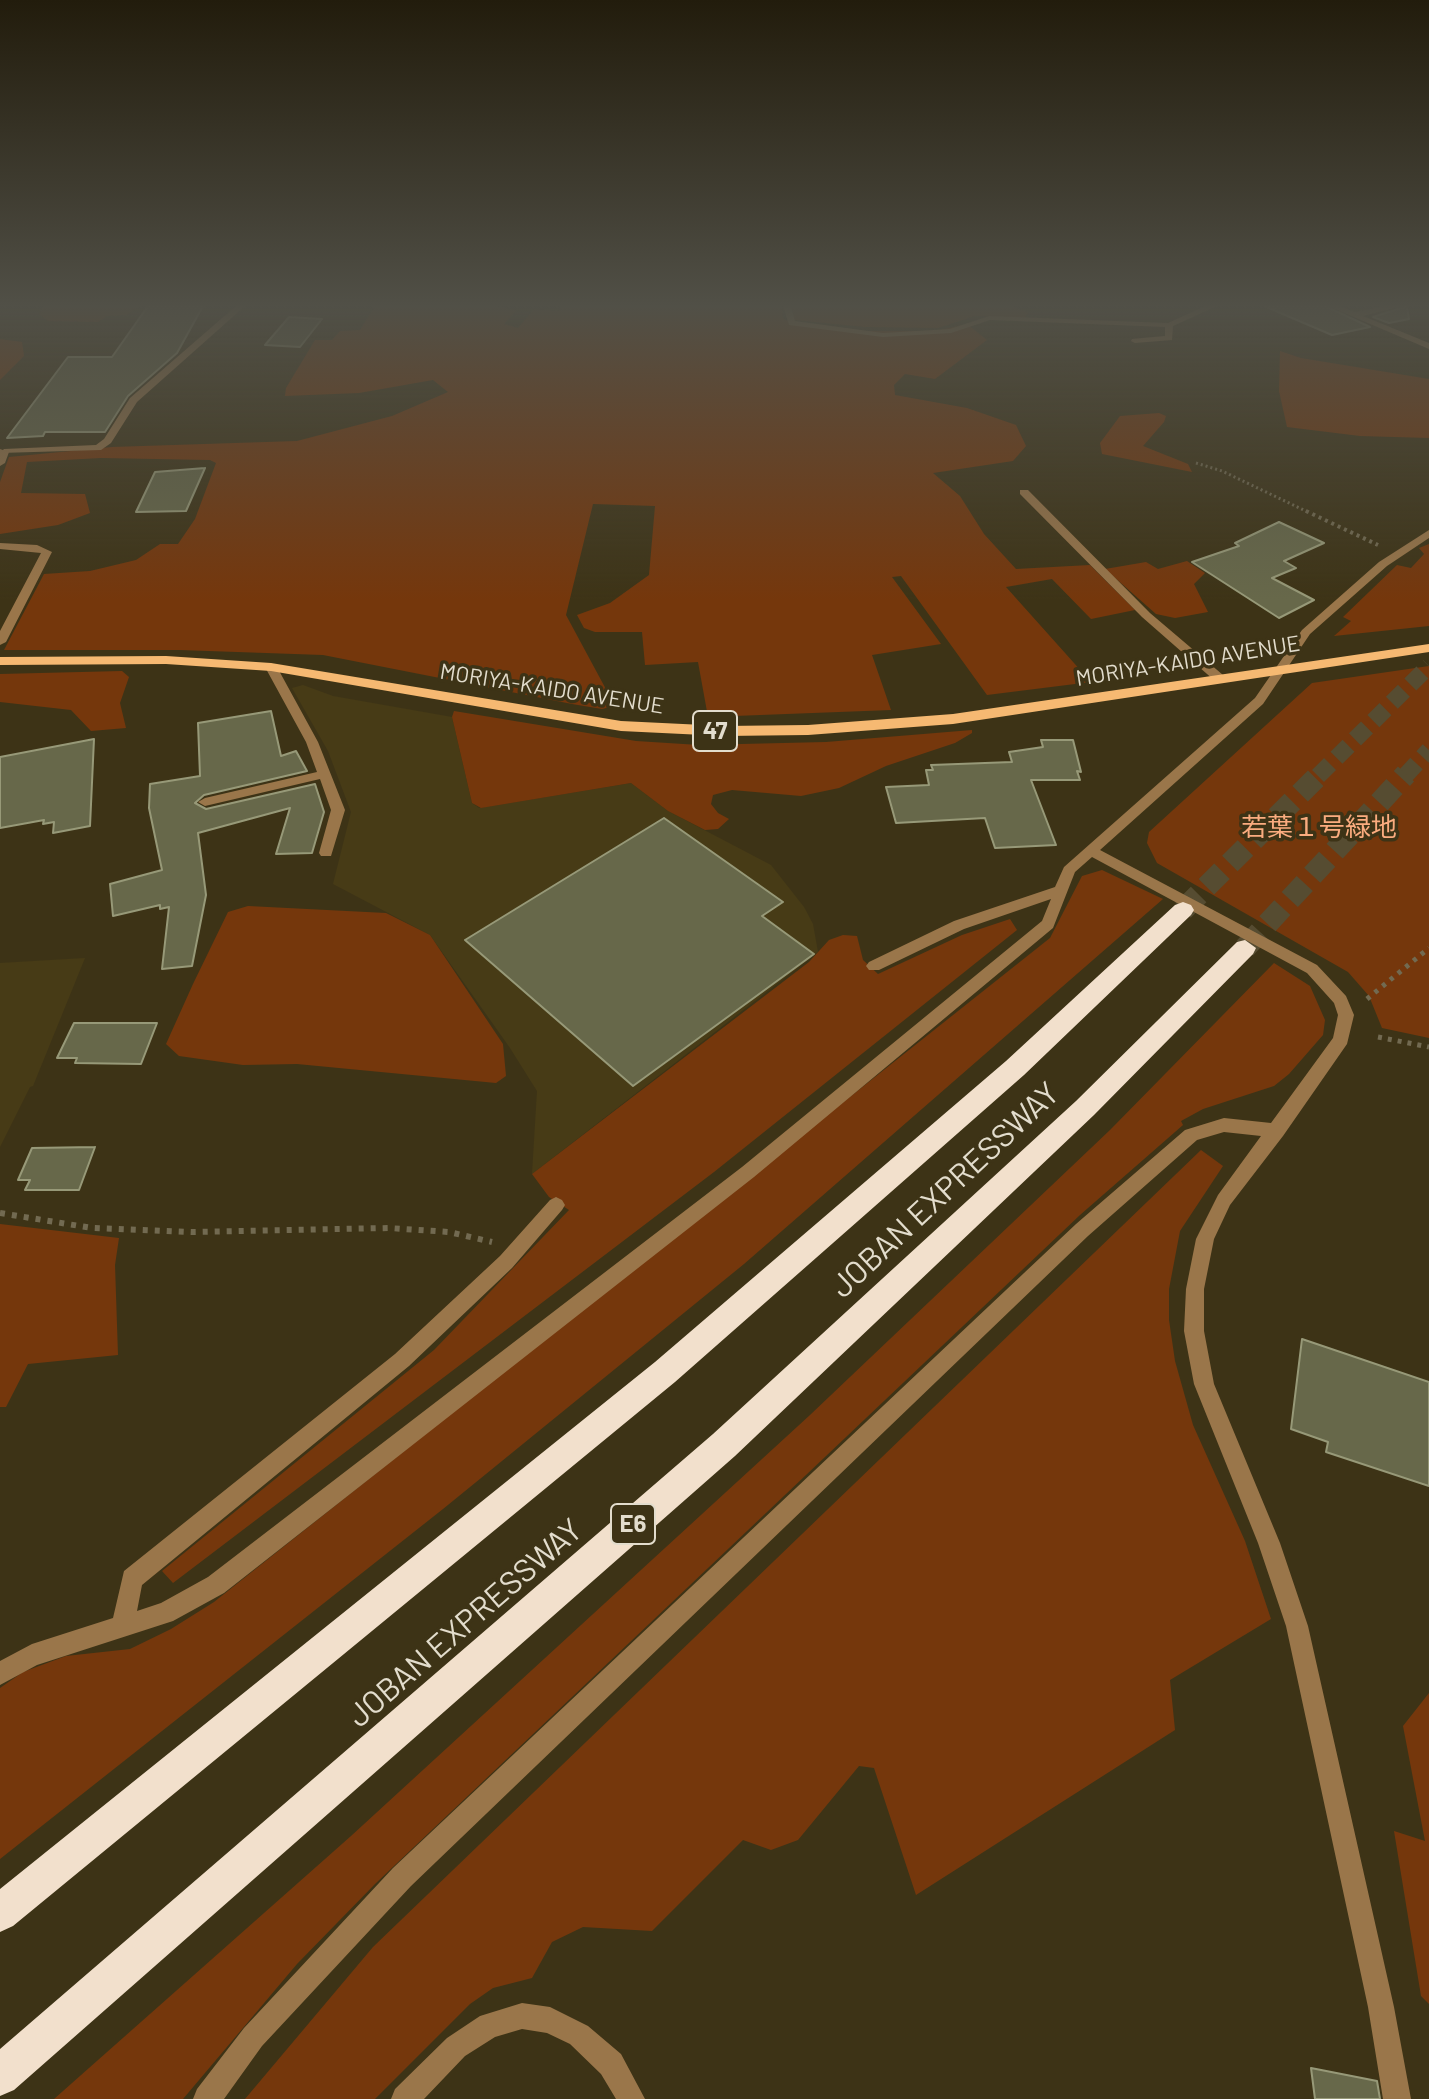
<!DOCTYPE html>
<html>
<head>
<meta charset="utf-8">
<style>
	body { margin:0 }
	canvas { display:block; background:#3d3316 }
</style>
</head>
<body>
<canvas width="1429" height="2099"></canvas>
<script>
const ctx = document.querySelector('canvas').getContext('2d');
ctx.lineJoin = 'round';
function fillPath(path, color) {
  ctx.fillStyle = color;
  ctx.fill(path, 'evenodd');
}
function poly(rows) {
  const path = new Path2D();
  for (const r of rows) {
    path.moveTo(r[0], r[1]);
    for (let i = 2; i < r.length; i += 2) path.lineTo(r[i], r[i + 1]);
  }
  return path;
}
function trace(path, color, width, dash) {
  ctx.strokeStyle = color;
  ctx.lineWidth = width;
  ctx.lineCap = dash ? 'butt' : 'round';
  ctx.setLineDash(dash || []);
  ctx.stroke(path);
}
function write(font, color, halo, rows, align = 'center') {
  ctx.font = font + ' Barlow,"Noto Sans JP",sans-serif';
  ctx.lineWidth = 7;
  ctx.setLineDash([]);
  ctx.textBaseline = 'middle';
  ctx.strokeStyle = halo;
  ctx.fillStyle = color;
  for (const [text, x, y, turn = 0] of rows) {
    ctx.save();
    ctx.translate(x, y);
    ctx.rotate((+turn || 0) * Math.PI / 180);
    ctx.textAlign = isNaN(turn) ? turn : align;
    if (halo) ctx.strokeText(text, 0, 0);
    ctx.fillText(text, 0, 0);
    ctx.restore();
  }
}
fillPath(poly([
	[303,685,333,696,452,717,472,803,479,808,631,783,668,811,771,865,804,907,813,924,818,952,532,1174,537,1091,510,1048,430,935,333,884,351,812,328,751,292,688],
	[85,958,33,1086,30,1087,0,1147,0,963]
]), '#473b16');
fillPath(poly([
	[43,306,140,306,127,315,107,316,98,322,48,321,39,314],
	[375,306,494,306,517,310,504,324,518,328,534,309,559,311,561,306,782,306,783,318,790,323,854,331,935,331,967,324,987,340,935,379,905,374,894,385,895,395,967,408,1016,425,1026,446,1013,461,933,473,960,496,984,534,1016,569,1090,565,1135,610,1091,619,1052,579,1006,587,1091,682,987,695,901,576,892,577,941,644,872,655,891,710,708,717,698,662,645,665,642,632,595,632,584,628,577,615,610,603,649,575,655,506,593,504,566,615,615,706,602,709,572,704,323,655,180,650,4,650,44,574,90,571,136,560,160,544,178,544,195,519,216,463,210,460,101,458,27,462,21,493,85,494,90,513,58,525,0,534,0,482,9,457,112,447,297,441,392,416,448,392,433,380,359,393,285,396,286,388,315,340,332,340,340,331,360,330],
	[791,306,1010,306,1028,312,1025,318,975,316,938,328,865,327,795,320],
	[0,339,22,342,24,356,0,380],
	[1280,351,1301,358,1429,379,1429,438,1360,436,1287,427,1279,391],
	[1159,413,1166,416,1164,422,1143,446,1188,464,1192,472,1102,454,1100,443,1120,416],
	[1429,544,1429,626,1334,636,1351,621,1343,617,1397,565,1411,568,1424,554,1419,548],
	[1187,561,1205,573,1194,584,1208,612,1175,618,1156,614,1105,569,1146,562,1158,569],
	[1429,666,1429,1038,1382,1028,1369,996,1348,972,1157,863,1147,843,1149,832,1312,683],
	[122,671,129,677,120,703,126,728,91,731,71,710,0,702,0,674],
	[454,711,636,741,699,745,826,742,972,730,972,733,955,743,886,766,839,788,801,796,732,790,713,795,711,804,718,813,729,819,718,829,705,830,668,811,631,783,481,808,472,803,452,717],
	[1102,870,1163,899,744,1264,443,1509,0,1859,0,1688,23,1672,66,1656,130,1649,171,1629,214,1602,1050,938,1082,876],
	[248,906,386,913,430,935,503,1044,506,1076,496,1083,297,1064,243,1065,179,1056,166,1044,193,984,228,912],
	[1010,919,1017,930,714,1172,173,1583,162,1571,434,1350,569,1210,549,1197,532,1174,809,962,829,940,843,935,857,936,863,960,878,974,962,935],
	[1274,963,1310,986,1325,1020,1323,1035,1289,1074,1274,1086,1203,1109,1181,1121,1183,1125,1080,1215,375,1884,297,1964,183,2099,54,2099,351,1836,810,1415,1110,1130],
	[1201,1150,1223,1166,1180,1231,1169,1289,1169,1320,1175,1361,1193,1425,1245,1541,1271,1619,1170,1680,1175,1730,916,1895,874,1768,859,1766,798,1840,771,1850,743,1840,652,1931,583,1927,552,1942,532,1978,493,1988,470,2004,375,2099,245,2099,373,1947],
	[0,1224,119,1238,115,1265,118,1355,28,1364,6,1407,0,1407],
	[1429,1693,1429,2004,1421,1996,1394,1831,1425,1841,1403,1726]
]), '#75370c');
const building = poly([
	[148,306,203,306,177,353,128,396,105,432,45,432,43,436,7,438,68,357,112,357,148,306],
	[1264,306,1325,306,1370,327,1332,335,1264,306],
	[1407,306,1409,319,1389,323,1373,317,1407,306],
	[289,317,322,319,300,347,265,345,289,317],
	[205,468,186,511,136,512,155,472,205,468],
	[1279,522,1324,543,1284,561,1296,568,1272,578,1314,600,1279,618,1192,562,1239,546,1235,543,1279,522],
	[271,711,281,756,296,751,307,771,204,795,195,803,206,809,315,784,324,812,312,853,276,854,290,808,198,833,206,895,192,966,162,969,169,907,160,909,160,905,113,916,110,884,162,870,149,808,150,784,200,776,198,723,271,711],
	[94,739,90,826,53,833,54,822,43,824,44,820,0,828,0,757,94,739],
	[1041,740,1073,740,1081,772,1077,771,1080,780,1031,780,1056,845,995,848,985,818,896,823,886,787,929,785,926,770,933,770,931,765,1012,762,1009,752,1043,747,1041,740],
	[664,818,783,902,762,916,814,954,633,1086,465,940,664,818],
	[74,1023,157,1023,141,1064,75,1063,77,1058,57,1058,74,1023],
	[95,1147,79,1190,25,1190,30,1180,18,1180,32,1148,95,1147],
	[1302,1339,1429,1382,1429,1486,1326,1452,1328,1442,1291,1429,1302,1339],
	[1311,2068,1377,2081,1380,2099,1315,2099,1311,2068]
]);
fillPath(building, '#67684a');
trace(building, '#979978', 2);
trace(poly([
	[1318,776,1429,666],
	[1405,776,1429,750]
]), '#564c31', 17, [17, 9]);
trace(poly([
	[1183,910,1320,774],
	[1245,948,1406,774]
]), '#564c31', 22, [22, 11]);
trace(poly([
	[1196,463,1222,471,1310,513]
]), '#726a51', 3, [2, 3]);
trace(poly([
	[1306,511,1378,545]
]), '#726a51', 4, [3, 4]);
trace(poly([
	[1367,999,1429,948],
	[1378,1037,1429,1047]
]), '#726a51', 5, [4, 6]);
trace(poly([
	[0,1213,92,1228,191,1232,389,1228,449,1232,492,1242]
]), '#726a51', 6, [5, 7]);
fillPath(poly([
	[236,306,245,306,137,402,111,443,101,450,0,453,4,449,96,445,104,439,130,398,236,306],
	[783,306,791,306,795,321,883,333,950,329,989,316,1168,323,1205,306,1217,306,1173,326,1172,340,1135,343,1131,341,1132,339,1165,336,1165,327,990,320,951,333,883,337,789,325,783,306],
	[1020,490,1028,490,1150,613,1223,675,1223,681,1215,681,1142,617,1020,494,1020,490]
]), '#9a764a');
fillPath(poly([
	[1328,306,1340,306,1355,312,1385,306,1403,306,1363,316,1429,343,1429,349,1328,306],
	[0,449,9,452,5,463,0,466,0,449],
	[1429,530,1429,538,1387,566,1310,634,1263,704,1100,850,1317,965,1346,996,1354,1015,1347,1044,1283,1136,1230,1205,1214,1239,1204,1289,1204,1331,1214,1384,1280,1543,1308,1626,1394,2007,1411,2099,1383,2099,1368,2007,1286,1626,1258,1543,1194,1384,1184,1331,1186,1289,1196,1239,1218,1195,1261,1136,1224,1132,1197,1140,1088,1236,411,1886,262,2046,224,2099,193,2099,197,2089,244,2028,393,1868,1076,1224,1185,1130,1224,1118,1271,1123,1333,1038,1338,1015,1334,1003,1307,973,1092,857,1075,872,1053,928,754,1177,224,1593,173,1621,37,1665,0,1685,0,1661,32,1644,113,1618,124,1571,395,1354,500,1256,550,1200,556,1197,562,1200,565,1205,562,1210,512,1268,409,1366,142,1585,137,1611,161,1603,208,1577,742,1167,1042,921,1051,899,964,929,879,970,869,970,866,966,869,962,954,921,1055,887,1064,867,1255,698,1302,630,1379,562,1429,530],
	[0,543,37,545,52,552,6,642,0,645,0,631,41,553,0,549,0,543],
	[271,663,277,667,318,742,345,810,331,856,321,856,319,853,331,810,320,779,205,806,198,802,205,798,317,772,306,742,265,667,271,663],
	[522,2003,550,2007,588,2026,621,2054,645,2099,616,2099,601,2074,570,2044,547,2033,522,2029,495,2037,465,2056,424,2099,391,2099,395,2089,447,2038,480,2016,522,2003]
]), '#9a764a');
fillPath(poly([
	[1429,644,1429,652,953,724,808,735,724,736,621,731,271,671,166,664,0,665,0,657,166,656,271,663,621,721,724,726,808,725,953,714,1429,644]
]), '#f6b972');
fillPath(poly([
	[1183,902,1191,905,1194,910,1191,915,1024,1075,675,1382,13,1926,0,1932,0,1889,655,1362,1006,1061,1175,905,1183,902],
	[1245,940,1256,948,1253,954,1094,1115,735,1456,14,2090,0,2096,0,2049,713,1434,1076,1101,1237,942,1245,940]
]), '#f2e0cc');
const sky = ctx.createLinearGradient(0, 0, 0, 600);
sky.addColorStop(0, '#221c0c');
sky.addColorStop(0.51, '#515047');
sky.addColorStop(1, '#51504700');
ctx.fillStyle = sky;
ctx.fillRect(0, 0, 1429, 600);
write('22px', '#e3ddcd', '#3d3316', [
	["MORIYA-KAIDO AVENUE",1188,661,-9],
	["MORIYA-KAIDO AVENUE",552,689,9]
]);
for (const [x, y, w] of [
	[715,731,44],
	[633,1524,44]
]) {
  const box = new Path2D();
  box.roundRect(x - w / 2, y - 20, w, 40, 6);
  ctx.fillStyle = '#3d3316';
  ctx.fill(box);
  trace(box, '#e3ddcd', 2);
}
write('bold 24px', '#e3ddcd', null, [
	["47",715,731],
	["E6",633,1524]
]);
write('26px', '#faac7f', '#3d3316', [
	["若葉１号緑地",1319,827]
]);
write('32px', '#e3ddcd', '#3d3316', [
	["JOBAN EXPRESSWAY",945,1190,-43],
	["JOBAN EXPRESSWAY",465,1623,-41]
]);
</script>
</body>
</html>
